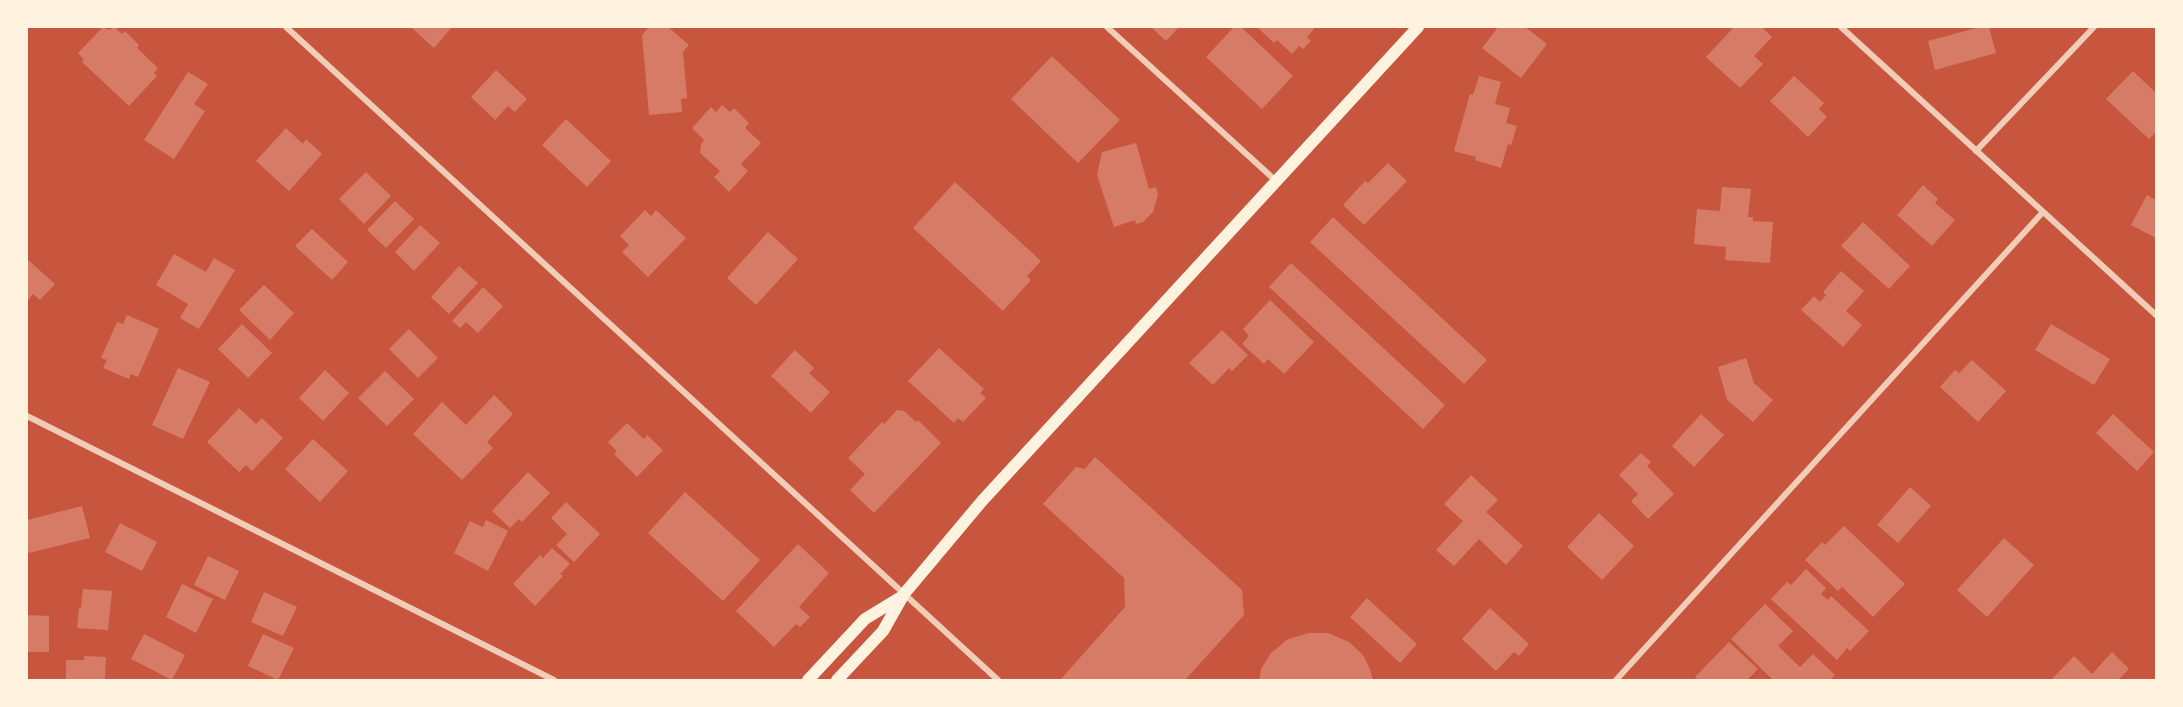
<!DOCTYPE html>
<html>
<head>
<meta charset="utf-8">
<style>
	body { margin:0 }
	#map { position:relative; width:2183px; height:707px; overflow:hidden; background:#c8553d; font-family:Literata,serif }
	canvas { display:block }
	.frame { position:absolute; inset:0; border:28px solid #fff3e0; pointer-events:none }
</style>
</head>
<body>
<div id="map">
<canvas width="2183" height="707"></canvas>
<div class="frame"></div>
</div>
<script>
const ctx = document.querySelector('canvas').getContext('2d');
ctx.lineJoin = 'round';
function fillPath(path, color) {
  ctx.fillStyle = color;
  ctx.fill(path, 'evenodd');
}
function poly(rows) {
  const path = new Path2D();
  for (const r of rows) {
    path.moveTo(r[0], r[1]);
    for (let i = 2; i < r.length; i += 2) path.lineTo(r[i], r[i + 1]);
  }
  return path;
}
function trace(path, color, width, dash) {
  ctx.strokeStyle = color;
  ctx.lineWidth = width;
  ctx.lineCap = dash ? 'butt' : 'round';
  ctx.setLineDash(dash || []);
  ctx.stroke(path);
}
fillPath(poly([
	[103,27,109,30,115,27,122,34,125,31,139,45,137,48,158,68,154,73,157,76,129,106,82,62,84,60,78,53],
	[411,27,452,27,434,48],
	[649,27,668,27,689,45,683,52,687,98,681,99,682,112,649,115,642,35],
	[1151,27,1179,27,1166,41],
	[1234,27,1241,27,1293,76,1262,109,1206,57],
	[1257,27,1312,27,1314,29,1307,37,1311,41,1303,49,1299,46,1292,54,1277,40,1274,43],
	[1498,27,1525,27,1547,44,1521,78,1482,48],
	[1734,27,1762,27,1772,37,1754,56,1763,64,1740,88,1706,57],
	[1980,27,1989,27,1996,53,1935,70,1928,41],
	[1052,56,1120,120,1078,163,1011,99],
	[496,70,527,99,515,112,508,106,495,120,471,97],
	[2133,71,2156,93,2156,132,2149,139,2106,99],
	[188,72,208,84,194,104,205,111,174,159,144,140],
	[1479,76,1501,82,1495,104,1510,108,1506,123,1517,126,1511,145,1508,144,1501,168,1475,160,1476,157,1454,151,1470,94,1473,95],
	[1794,76,1824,103,1819,109,1827,117,1808,137,1770,101],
	[722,105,730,112,734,108,749,123,745,128,761,143,741,164,748,171,729,192,714,177,720,171,700,153,701,144,704,140,692,128,711,107,716,112],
	[566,119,611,161,587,187,542,145],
	[286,128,303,144,306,139,322,154,289,191,256,161],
	[1136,143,1149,189,1156,187,1158,195,1153,212,1143,222,1136,224,1135,220,1114,227,1097,175,1102,152],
	[1388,163,1407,181,1364,225,1343,205,1365,181,1368,183],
	[366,172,391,196,364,224,339,199],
	[955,182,1041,261,1027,276,1031,280,1003,311,913,228],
	[1923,185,1938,199,1935,203,1955,220,1932,246,1897,215],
	[1722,187,1751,189,1748,217,1753,217,1753,221,1773,222,1770,263,1725,260,1726,247,1694,244,1697,209,1720,211],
	[2147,195,2156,200,2156,238,2131,225],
	[395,201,414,219,386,248,367,230],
	[645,210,651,216,656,210,686,238,648,277,622,252,629,245,620,236],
	[1333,217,1487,360,1464,384,1310,242],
	[1863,222,1910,266,1889,289,1841,246],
	[420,225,440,243,414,271,395,252],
	[312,229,348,262,332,280,295,246],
	[768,232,798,259,756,305,727,278],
	[174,254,206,272,214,258,235,270,199,329,180,318,188,304,156,285],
	[27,259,55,284,40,300,33,294,27,301],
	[1291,263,1445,405,1423,429,1269,287],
	[459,266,478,283,449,314,431,297],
	[1841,271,1864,291,1846,311,1862,325,1843,347,1801,310,1814,296,1820,302,1826,295,1823,292],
	[264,285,294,313,270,340,239,310],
	[483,287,503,306,478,333,466,322,460,328,452,321],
	[1270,300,1314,342,1284,374,1268,359,1264,364,1242,344,1249,336,1243,329],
	[127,315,159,329,138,377,131,374,129,379,103,368,107,360,101,358,117,322,123,324],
	[242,324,272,353,248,378,218,349],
	[2051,324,2110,359,2094,385,2035,350],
	[409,329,438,358,418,378,389,349],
	[1222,330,1248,355,1232,371,1229,368,1213,385,1189,363],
	[939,348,984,389,980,393,986,398,963,422,958,418,954,423,908,381],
	[795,350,814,368,809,373,830,392,811,413,771,376],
	[1746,358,1754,383,1773,400,1753,422,1727,400,1718,367],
	[1972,360,2006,391,1978,422,1940,387,1955,370,1959,373],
	[178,368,210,382,183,439,152,425],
	[325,370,349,393,323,421,299,398],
	[385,371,414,399,387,426,358,398],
	[494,395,513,414,487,442,493,448,462,480,413,434,442,402,466,425],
	[239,408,256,424,262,418,283,438,252,471,246,465,239,472,207,442],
	[897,410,904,411,916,422,918,420,941,443,874,513,850,490,865,474,848,458,882,422,884,424],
	[1701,414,1724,435,1694,467,1672,446],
	[2113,414,2154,452,2137,471,2096,433],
	[627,423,644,439,647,435,663,450,637,477,614,454,617,451,608,442],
	[313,439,348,471,320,502,285,469],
	[1641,453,1651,462,1647,466,1674,494,1648,519,1631,501,1638,494,1619,475],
	[1095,457,1242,590,1244,615,1185,680,1060,680,1125,607,1124,578,1043,504,1076,467,1085,469],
	[528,472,550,493,522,522,519,519,510,528,492,511],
	[1471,475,1498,500,1486,512,1523,546,1506,565,1479,539,1454,566,1436,550,1463,521,1444,504],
	[1910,487,1931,506,1898,543,1877,525],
	[685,492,760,560,723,601,648,533],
	[566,502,600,534,574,562,556,545,567,534,551,518],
	[82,506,90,538,29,553,27,545,27,520],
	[1599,513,1634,546,1602,580,1567,547],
	[486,520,508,531,488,571,454,553,470,521,483,527],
	[120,523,157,542,142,571,105,552],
	[1844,526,1905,584,1873,617,1842,587,1838,591,1805,560,1822,542,1825,545],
	[2004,538,2034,565,1987,617,1957,590],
	[798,544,829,573,799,607,810,617,800,627,796,624,774,647,736,611],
	[552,548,570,564,560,574,563,576,535,606,513,584,540,555,543,558],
	[208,556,239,571,225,600,194,585],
	[1806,569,1826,588,1821,594,1828,600,1831,596,1869,631,1850,651,1847,648,1837,660,1771,599,1787,582,1791,585],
	[182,584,213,599,196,633,166,617],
	[83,589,112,591,108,630,77,628,79,608,81,608],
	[264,592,297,607,283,636,251,622],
	[1367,598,1417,644,1400,663,1350,617],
	[1765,604,1793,631,1778,646,1800,667,1813,654,1835,675,1830,680,1773,680,1731,639],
	[1490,608,1529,644,1519,656,1514,652,1496,671,1462,639],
	[27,615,49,616,49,652,27,652],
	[1309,633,1328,633,1349,642,1363,655,1370,669,1373,680,1259,680,1261,669,1271,653,1288,639],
	[144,634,185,655,172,680,131,659],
	[263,634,294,648,278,680,248,666],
	[1729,642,1758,669,1747,680,1698,680,1695,677],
	[2112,652,2129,669,2118,680,2051,680,2074,656,2092,674],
	[84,656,106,657,105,680,66,680,66,660,84,660]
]), '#d67c66');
trace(poly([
	[286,27,998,680],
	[1107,27,1275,180],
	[1841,27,2156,315],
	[1976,151,2094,27],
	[27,416,554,680],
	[1616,680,2043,212]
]), '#f1ccb7', 6);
trace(poly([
	[808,680,865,619,901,597],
	[837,680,883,631,904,594,982,501,1418,27]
]), '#fff3e0', 12);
</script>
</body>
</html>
